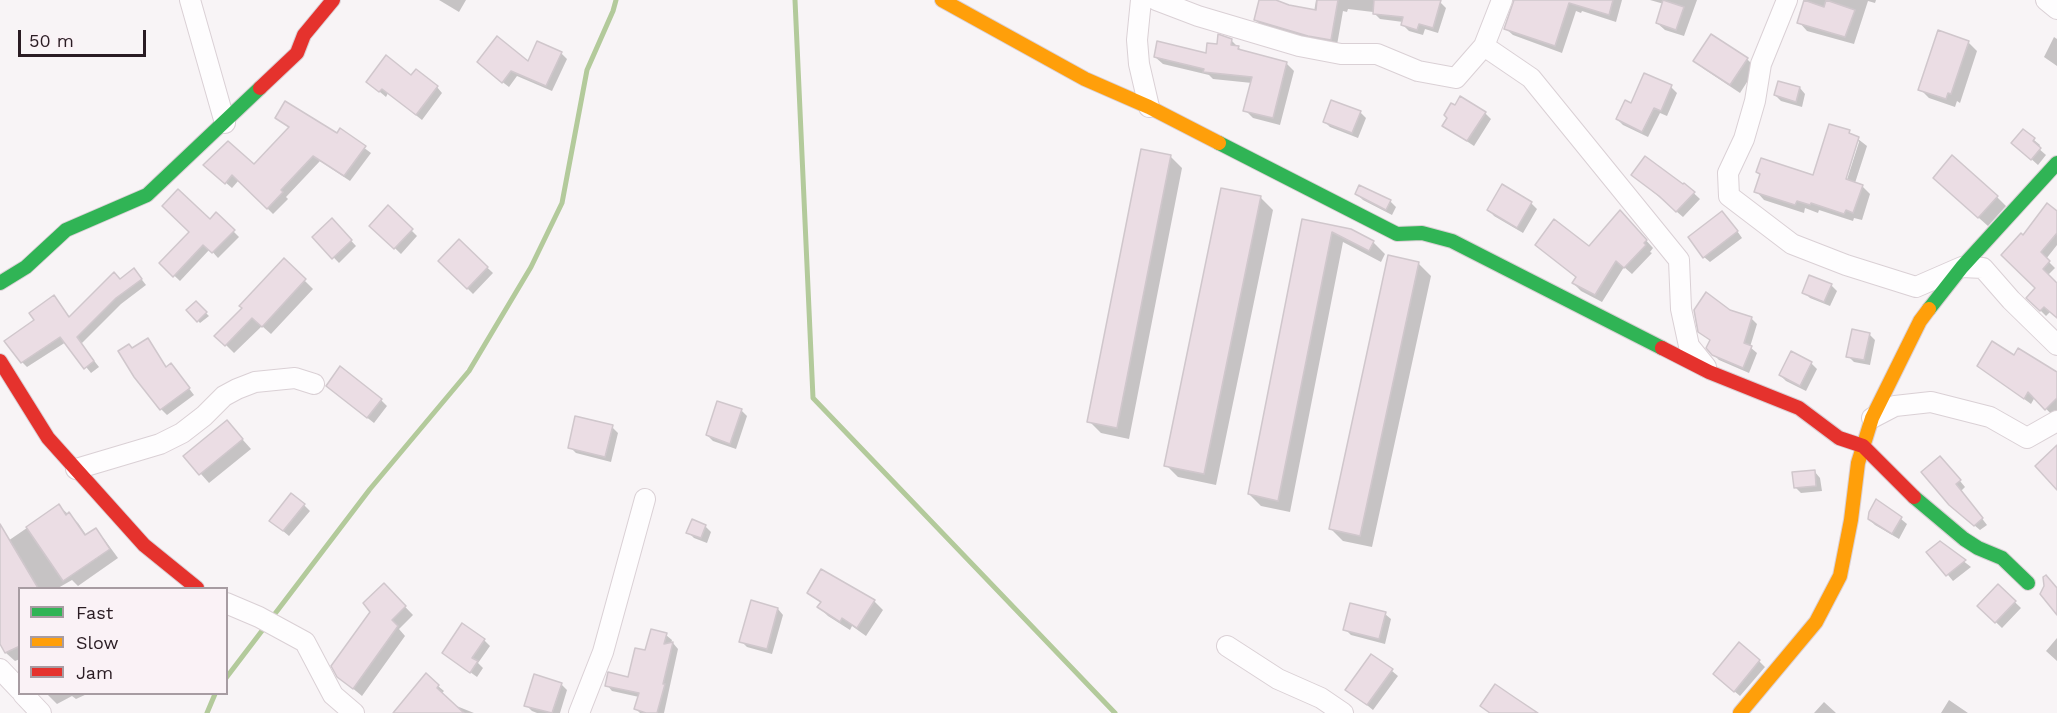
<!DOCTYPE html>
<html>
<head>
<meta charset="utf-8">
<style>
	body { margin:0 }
	#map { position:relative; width:2057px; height:713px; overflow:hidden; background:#f8f4f6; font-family:"Work Sans",sans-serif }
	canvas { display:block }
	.legend { position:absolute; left:18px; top:587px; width:210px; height:108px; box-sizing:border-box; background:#faf2f6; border:2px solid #a79ca2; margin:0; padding:8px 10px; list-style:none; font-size:18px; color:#2a1c23 }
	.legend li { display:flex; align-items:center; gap:12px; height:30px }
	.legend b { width:30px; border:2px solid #a79ca2 }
	.scale { position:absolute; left:18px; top:30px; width:128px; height:27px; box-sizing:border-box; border:3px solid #2a1c23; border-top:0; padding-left:8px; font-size:18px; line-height:21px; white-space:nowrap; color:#2a1c23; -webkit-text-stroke:4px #faf2f6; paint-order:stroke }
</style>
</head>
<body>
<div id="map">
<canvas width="2057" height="713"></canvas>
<ul class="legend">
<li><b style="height:8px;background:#30b455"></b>Fast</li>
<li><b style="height:8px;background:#ff9f0a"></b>Slow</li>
<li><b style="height:8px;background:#e5322d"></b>Jam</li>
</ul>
<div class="scale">50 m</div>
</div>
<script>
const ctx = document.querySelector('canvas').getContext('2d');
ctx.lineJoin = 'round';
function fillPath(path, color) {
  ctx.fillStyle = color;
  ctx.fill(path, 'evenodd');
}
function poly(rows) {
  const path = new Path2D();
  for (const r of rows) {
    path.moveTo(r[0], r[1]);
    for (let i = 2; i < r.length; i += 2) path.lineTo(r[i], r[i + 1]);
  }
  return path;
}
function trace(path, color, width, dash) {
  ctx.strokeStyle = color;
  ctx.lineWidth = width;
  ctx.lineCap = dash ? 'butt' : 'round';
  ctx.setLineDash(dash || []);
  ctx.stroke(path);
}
fillPath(poly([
	[439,0,466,0,459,12],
	[1260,0,1270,0,1314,12,1316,0,1431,0,1440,2,1446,8,1438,33,1425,29,1423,35,1409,31,1403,25,1403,22,1380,19,1373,12,1348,9,1347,12,1343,11,1337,45,1315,41,1261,25,1255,20],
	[1514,0,1622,0,1616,22,1582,11,1581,13,1576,11,1562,53,1513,35,1505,28],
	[1650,0,1697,0,1684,36,1665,30,1657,23,1664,4],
	[1806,0,1876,0,1875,3,1868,1,1854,44,1807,31,1799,22],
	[2054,37,2057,39,2057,66,2044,57],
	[1231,40,1242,51,1286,63,1294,71,1280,125,1253,118,1245,110,1252,83,1213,79,1209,75,1163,64,1155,57,1207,54,1218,46],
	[1968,42,1977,51,1960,103,1957,101,1955,107,1929,98,1920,89],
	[561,53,567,59,552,91,517,76,509,87,484,68,529,63],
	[1747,59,1756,68,1740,93,1704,69,1695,60],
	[411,77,437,87,442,93,422,120,388,93,386,97,374,87],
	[1671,87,1677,93,1667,116,1660,113,1648,137,1623,125,1617,119,1631,105],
	[1800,88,1805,94,1802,107,1781,101,1775,95],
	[1360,112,1366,118,1358,138,1330,127,1324,121],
	[1485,113,1491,119,1474,146,1444,126],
	[277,118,337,135,340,130,371,153,350,181,320,161,286,197,288,199,273,214,239,180,232,188,211,170,254,166,290,129],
	[1849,132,1867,146,1855,183,1862,186,1870,194,1862,220,1854,218,1853,221,1819,210,1818,213,1805,208,1804,213,1764,200,1756,191,1814,177],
	[1857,139,1859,142,1845,186,1842,185],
	[2034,140,2040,145,2038,148,2046,155,2038,165,2019,148],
	[1170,156,1182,168,1129,439,1101,433,1089,421],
	[1633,175,1685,185,1700,199,1683,217],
	[1944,187,1997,197,2006,206,1988,226],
	[1357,194,1390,201,1396,207,1392,215,1363,200],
	[1261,198,1273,210,1216,485,1178,477,1166,465],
	[1531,203,1537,209,1523,233,1494,216,1489,210],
	[388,207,417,236,401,254,371,225],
	[2057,213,2057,245,2046,259,2055,268,2047,276,2057,285,2057,317,2050,312,2046,316,2028,298,2037,288,2023,237],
	[216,214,239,237,218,258,210,249,180,281,161,263],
	[1728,218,1742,238,1710,262,1704,257],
	[1627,219,1653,248,1650,252,1652,253,1632,274,1624,267,1602,302,1581,291,1573,283,1577,278,1537,245,1589,248],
	[332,220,356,246,339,263,314,237],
	[1303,221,1373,242,1385,254,1381,262,1343,242,1290,512,1261,506,1249,494],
	[459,241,493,273,473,294,440,261],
	[284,260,313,289,271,334,262,326,234,353,217,336,244,308],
	[1418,263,1431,276,1372,547,1343,541,1331,529],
	[139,276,146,285,121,304,81,344,99,367,91,373,66,342,27,367,22,362,59,303,70,318,121,280],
	[1831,285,1837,291,1830,306,1810,298,1804,292],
	[196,303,209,316,200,323,188,310],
	[1730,311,1751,318,1757,324,1750,347,1757,353,1749,373,1719,360,1713,354,1711,341,1700,331],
	[1869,334,1875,340,1870,365,1854,362,1848,356],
	[148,340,167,368,171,365,194,395,167,415,161,409,133,350],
	[2014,357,2057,372,2057,410,2052,415,2035,397,2031,404,1979,366],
	[1811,363,1817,369,1806,391,1786,381,1780,375],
	[333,391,381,400,387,406,374,423],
	[741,410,747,416,736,449,713,441,707,435],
	[612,427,618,433,611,462,576,453,570,447],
	[235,431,251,449,209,483,185,456],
	[1946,464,1965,487,1961,491,1987,525,1980,530,1957,511],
	[1815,472,1820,478,1822,491,1801,493,1795,487],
	[304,505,310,511,289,536,277,526],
	[59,506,78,523,87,536,96,530,104,539,118,558,78,586,72,580,58,588,20,588,20,659,15,661,6,653,0,641,0,542,5,543],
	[1869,519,1901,519,1907,524,1899,539,1875,525],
	[705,526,711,532,707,543,694,538,688,532],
	[1940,543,1971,567,1953,581,1929,552],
	[384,585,413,615,399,629,405,636,362,696,338,676,372,611],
	[1998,586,2021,608,2002,628,1979,606],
	[809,592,874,601,883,610,866,636,852,626,850,630,828,616,819,607,822,603],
	[778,609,783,615,772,654,747,647,741,641],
	[1385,614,1391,619,1385,644,1351,635,1345,629],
	[666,635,672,640,671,644,673,643,678,649,664,713,640,713,636,709,639,697,612,691,607,685,630,679,646,652],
	[2057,638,2057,661,2046,651],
	[484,640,490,646,478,663,483,668,477,677,444,653],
	[1759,661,1765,667,1740,696,1721,680],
	[1392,671,1398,676,1373,710,1347,689],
	[561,684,567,690,560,713,537,713,532,711,526,705],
	[438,686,444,691,441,694,454,705,474,713,400,713],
	[47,694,87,694,76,699,72,696,57,704],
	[1949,700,1968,713,1941,713],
	[1824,702,1836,713,1814,713]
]), '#0003');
trace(poly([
	[795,0,813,398,1115,713],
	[226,678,370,489,469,371,531,267,562,203,587,70,613,11,616,0],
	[207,713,215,694]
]), '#b3ca9b', 5);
const building = poly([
	[1259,0,1276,0,1289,5,1316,10,1317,0,1338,0,1331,40,1308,36,1254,20,1259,0],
	[1374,0,1441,0,1433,28,1419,24,1417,30,1401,25,1403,17,1373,14,1374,0],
	[1514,0,1613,0,1609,15,1569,3,1555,46,1504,29,1514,0],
	[1663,0,1684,7,1676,30,1656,23,1663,0],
	[1804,0,1824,7,1826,0,1855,10,1845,37,1797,23,1804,0],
	[1938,30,1969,41,1951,94,1948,93,1946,99,1918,90,1938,30],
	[1218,34,1232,39,1231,45,1239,46,1238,49,1287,62,1273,118,1243,111,1252,77,1203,72,1204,69,1154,57,1157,41,1206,53,1207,43,1217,44,1218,34],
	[1711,34,1748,58,1730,85,1693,61,1711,34],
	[497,36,528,61,537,41,562,52,546,86,511,71,502,83,477,62,497,36],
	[386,55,411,75,416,69,438,86,416,115,382,89,379,92,366,82,386,55],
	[1644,73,1672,85,1661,111,1654,108,1642,132,1616,119,1625,100,1631,103,1644,73],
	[1778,81,1800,87,1796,102,1774,95,1778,81],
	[1460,96,1486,112,1467,141,1442,126,1447,118,1444,115,1451,103,1455,105,1460,96],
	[1331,100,1361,111,1352,133,1323,122,1331,100],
	[285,101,337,133,340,128,366,146,344,176,313,156,281,190,283,192,267,209,232,175,225,184,203,165,228,141,254,164,289,127,275,118,285,101],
	[1829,124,1850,130,1849,133,1859,137,1846,179,1863,185,1853,213,1846,210,1844,214,1811,203,1810,205,1797,201,1795,205,1754,192,1760,174,1756,172,1761,158,1813,175,1829,124],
	[2023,129,2035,138,2033,141,2041,148,2031,160,2011,143,2023,129],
	[1141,149,1171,155,1117,428,1087,422,1141,149],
	[1952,155,1998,196,1978,218,1933,178,1952,155],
	[1645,156,1683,184,1684,183,1695,192,1676,212,1659,196,1631,175,1645,156],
	[1502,184,1532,202,1517,228,1487,210,1502,184],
	[1359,185,1391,200,1386,210,1355,194,1359,185],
	[1221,188,1261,196,1204,474,1164,466,1221,188],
	[178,189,210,219,216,212,235,230,212,253,203,245,173,277,159,263,189,232,162,206,178,189],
	[2047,203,2057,211,2057,233,2041,252,2050,261,2043,269,2057,283,2057,318,2044,307,2040,311,2026,298,2035,288,2001,255,2021,233,2023,235,2047,203],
	[388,205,413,229,394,249,369,226,388,205],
	[1620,210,1647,240,1644,243,1646,245,1624,268,1616,261,1595,295,1572,283,1576,277,1535,245,1554,219,1589,246,1620,210],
	[1722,211,1738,231,1703,258,1688,237,1722,211],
	[332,218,352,240,332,259,312,237,332,218],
	[1302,219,1351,229,1374,241,1369,251,1332,232,1278,501,1248,494,1302,219],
	[459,239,488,267,467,289,438,261,459,239],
	[1388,255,1419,262,1360,536,1329,529,1388,255],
	[284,258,306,279,262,327,252,318,225,346,214,336,242,308,239,306,284,258],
	[134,268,142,279,116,298,77,337,94,361,84,369,60,337,21,363,4,341,34,320,29,313,54,295,69,317,114,272,120,279,134,268],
	[1809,275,1832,284,1824,302,1802,293,1809,275],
	[1706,292,1730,310,1752,317,1744,343,1752,346,1743,368,1712,355,1706,348,1710,340,1698,332,1694,310,1706,292],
	[196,301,207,312,197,322,186,310,196,301],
	[1852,329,1870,333,1864,360,1846,357,1852,329],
	[148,338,166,367,171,363,190,388,160,410,134,377,118,351,129,344,132,348,148,338],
	[1992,341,2014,355,2018,348,2057,372,2057,398,2045,410,2028,392,2024,399,1977,366,1992,341],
	[1791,351,1812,362,1800,386,1779,375,1791,351],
	[340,366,382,399,367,418,326,386,340,366],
	[717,401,742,409,730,444,706,435,717,401],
	[575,416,613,425,605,457,568,448,575,416],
	[227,420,243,439,199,475,183,456,227,420],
	[2057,445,2057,490,2035,466,2057,445],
	[1940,456,1961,480,1956,484,1983,518,1974,526,1949,505,1921,472,1940,456],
	[1815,470,1816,486,1794,488,1792,472,1815,470],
	[291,493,305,504,283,531,269,521,291,493],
	[1876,499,1902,517,1892,534,1868,519,1869,512,1876,499],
	[59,504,66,515,69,512,85,535,96,528,110,549,63,581,26,527,59,504],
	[692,519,706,525,701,538,686,533,692,519],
	[0,524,38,588,20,588,20,646,5,653,0,644,0,524],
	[1940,541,1966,560,1946,576,1926,552,1940,541],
	[821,569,875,600,857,628,842,618,840,622,817,607,821,602,807,593,821,569],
	[2046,575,2057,588,2057,615,2040,594,2044,586,2043,577,2046,575],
	[384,583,406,606,392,620,398,626,353,689,337,677,331,666,370,612,363,603,384,583],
	[1998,584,2016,601,1995,623,1977,606,1998,584],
	[751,600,778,608,767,649,739,642,751,600],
	[1350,603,1386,612,1379,639,1343,630,1350,603],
	[462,623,485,639,472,658,478,661,470,673,442,653,462,623],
	[651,629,667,633,664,644,673,642,663,684,665,684,657,713,646,713,634,709,639,693,605,686,608,672,628,677,635,648,645,650,651,629],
	[1739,642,1760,660,1734,692,1713,674,1739,642],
	[1371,654,1393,669,1367,705,1345,690,1371,654],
	[426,673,439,685,437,688,464,713,393,713,426,673],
	[534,674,562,683,552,713,524,706,534,674],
	[1495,684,1514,697,1538,713,1490,713,1480,706,1495,684]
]);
fillPath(building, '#ebdde4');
trace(building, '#d0c7cc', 1.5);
const street = poly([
	[190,0,225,123],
	[1141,0,1137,40,1139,64,1149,107],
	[1156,0,1198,16,1299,46,1341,54,1377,54,1418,71,1456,78,1484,46],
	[1502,0,1484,46,1531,78,1679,260,1681,309,1689,346,1706,367],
	[1787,0,1761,64,1755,101,1744,139,1728,173,1729,196,1792,244,1846,265,1916,287,1962,267,1983,268,2011,300,2057,345],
	[2046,0,2057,9],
	[1872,418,1895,406,1931,402,1990,417,2027,438,2057,421],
	[76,469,160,444,182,433,204,416,224,396,237,389,255,382,295,378,314,384],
	[226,603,259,617,305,642,333,695,354,713],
	[1227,646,1278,679,1321,698,1343,713],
	[0,669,20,690],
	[23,694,41,713],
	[579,713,603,652,645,499]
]);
const fast = poly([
	[1219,143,1397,234,1422,233,1452,241,1662,348],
	[0,283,26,267,66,230,147,195,260,88],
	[1929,309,1962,267,2057,163],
	[1914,497,1964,539,1978,548,2002,558,2028,583]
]);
const slow = poly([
	[942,0,1085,79,1149,107,1219,143],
	[1740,713,1816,622,1840,576,1851,520,1858,463,1872,418,1920,321,1929,309]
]);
const jam = poly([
	[260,88,297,53,304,35,333,0],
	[1662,348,1709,372,1799,408,1839,438,1863,446,1914,497],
	[0,361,48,438,144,545,197,588]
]);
trace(street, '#dad0d5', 22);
trace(fast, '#dad0d5', 16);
trace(slow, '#dad0d5', 16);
trace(jam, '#dad0d5', 16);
trace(street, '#fefdfe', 20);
trace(fast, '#30b455', 14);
trace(slow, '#ff9f0a', 14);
trace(jam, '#e5322d', 14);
</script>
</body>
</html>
